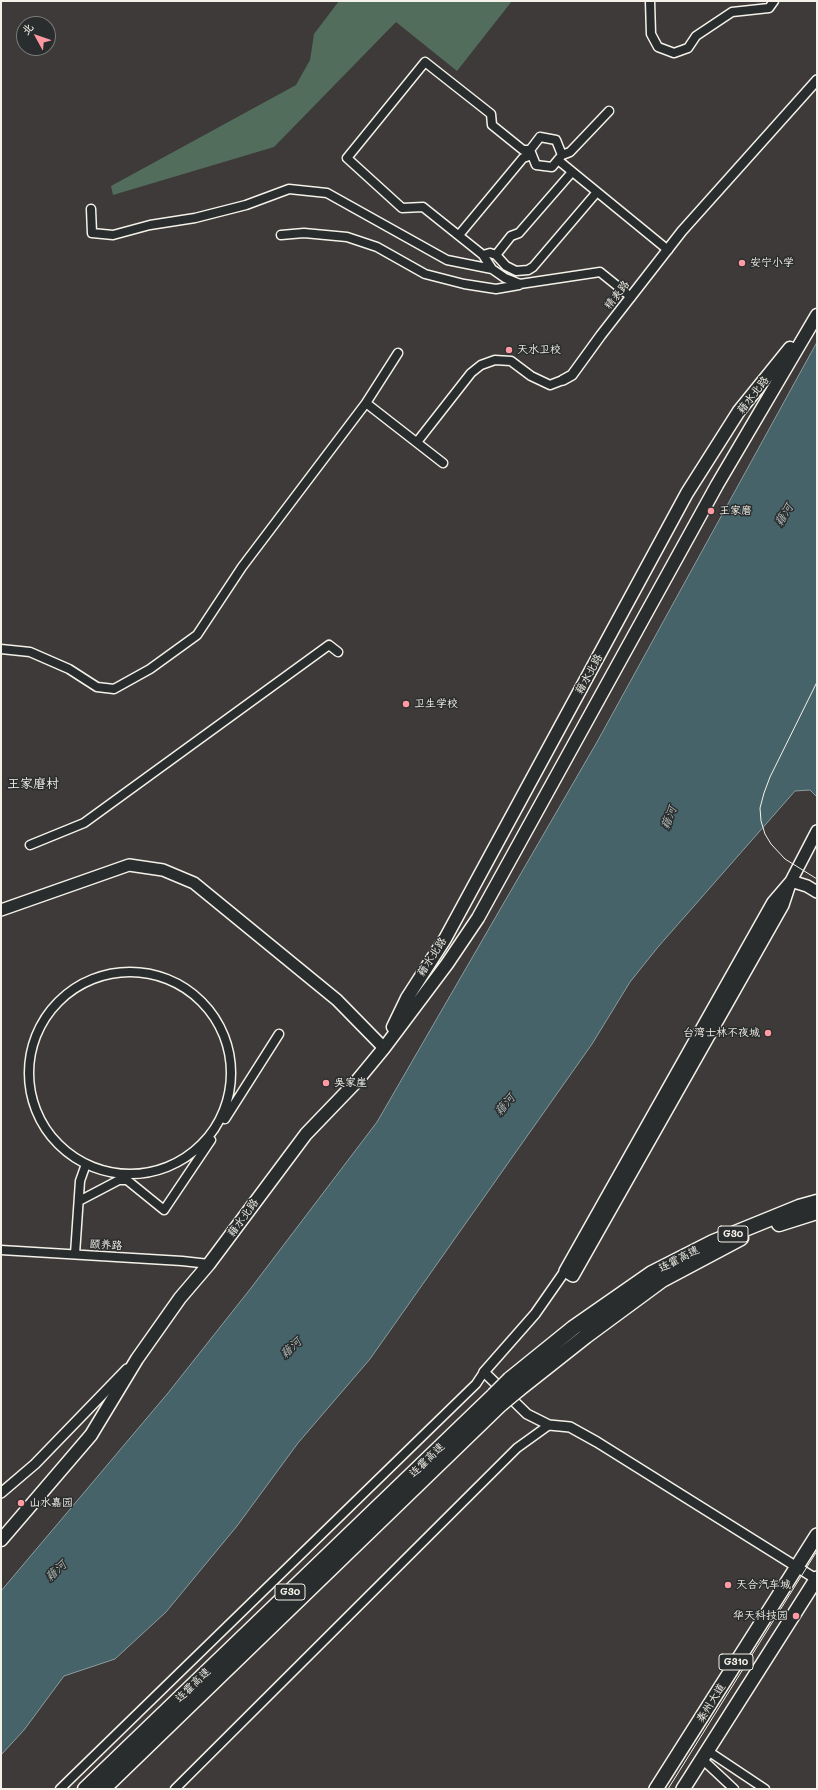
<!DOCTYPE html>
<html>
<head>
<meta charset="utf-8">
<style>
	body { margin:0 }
	#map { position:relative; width:818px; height:1790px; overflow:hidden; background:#3d3a39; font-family:Mali,"LXGW WenKai TC",sans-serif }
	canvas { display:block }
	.frame { position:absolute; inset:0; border:2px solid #f4f1e8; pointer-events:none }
	.north { position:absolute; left:16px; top:16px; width:40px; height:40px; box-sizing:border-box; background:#2a2d2e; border:1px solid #7b7b78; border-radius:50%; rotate:310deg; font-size:11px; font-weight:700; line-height:16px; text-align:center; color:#f4f1e8 }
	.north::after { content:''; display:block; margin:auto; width:14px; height:18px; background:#ff9aa2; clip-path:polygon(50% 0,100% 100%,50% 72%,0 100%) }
</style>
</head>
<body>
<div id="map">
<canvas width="818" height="1790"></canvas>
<div class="frame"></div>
<div class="north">北</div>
</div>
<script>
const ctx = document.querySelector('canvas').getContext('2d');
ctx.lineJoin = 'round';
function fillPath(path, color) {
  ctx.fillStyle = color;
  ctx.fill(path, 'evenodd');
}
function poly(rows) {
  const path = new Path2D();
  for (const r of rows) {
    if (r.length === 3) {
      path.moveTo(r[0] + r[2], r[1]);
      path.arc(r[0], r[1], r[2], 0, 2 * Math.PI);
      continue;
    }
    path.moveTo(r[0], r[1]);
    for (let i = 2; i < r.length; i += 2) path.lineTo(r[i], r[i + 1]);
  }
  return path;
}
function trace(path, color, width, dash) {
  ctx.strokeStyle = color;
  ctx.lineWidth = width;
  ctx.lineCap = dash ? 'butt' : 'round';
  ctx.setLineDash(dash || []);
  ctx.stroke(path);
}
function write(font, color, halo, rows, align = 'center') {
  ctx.font = font + ' Mali,"LXGW WenKai TC",sans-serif';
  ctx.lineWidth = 3;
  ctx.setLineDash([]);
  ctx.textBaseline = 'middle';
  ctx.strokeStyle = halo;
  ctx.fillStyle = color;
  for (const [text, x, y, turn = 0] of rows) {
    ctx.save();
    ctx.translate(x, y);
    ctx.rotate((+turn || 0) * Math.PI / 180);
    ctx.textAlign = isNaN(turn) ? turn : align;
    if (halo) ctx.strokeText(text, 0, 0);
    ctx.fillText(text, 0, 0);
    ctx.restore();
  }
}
fillPath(poly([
	[339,1,512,1,457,71,396,22,274,147,113,195,111,186,296,85,310,60,314,34]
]), '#536d5c');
const water = poly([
	[817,342,817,797,810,790,795,791,658,947,630,982,592,1044,370,1359,298,1443,237,1526,166,1612,115,1659,64,1676,24,1730,1,1755,1,1591,168,1393,251,1288,377,1122,597,742,817,342]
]);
fillPath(water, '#466369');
trace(water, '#8c9c9c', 1);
const minor = poly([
	[650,1,651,34,658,47,674,53,688,48,696,36,732,12,769,8,774,1],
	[540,137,556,140,562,155,552,167,536,165,530,150,540,137],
	[562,155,570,152,609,111],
	[558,160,668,250],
	[91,209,92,233,113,235,150,225,195,218,246,205,289,189,327,193,447,260,492,269,505,278,520,284,600,272,631,297],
	[281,235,304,233,347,237,377,247,425,274,464,284,496,289,519,285],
	[459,235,523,158,532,155],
	[483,255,490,253,496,255,506,266,516,271,528,270,533,267,597,192],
	[496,255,511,236,519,233,572,172],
	[492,269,483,255,423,207,402,208,347,158,425,62,491,114,492,125,523,150,530,150],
	[366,403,443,463],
	[417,442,471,373,481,365,495,360,511,361,531,376,550,385,563,380],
	[1,649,30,652,69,669,97,687,114,689,150,669,197,635,242,567,366,403,398,353],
	[30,845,84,823,329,645,338,652],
	[130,1073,101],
	[225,1119,279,1034],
	[79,1201,119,1180,127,1180,164,1210,211,1140],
	[1,1250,182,1261,209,1264],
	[75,1254,80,1181,86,1164],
	[708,1751,765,1789],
	[702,1759,734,1789],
	[60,1789,476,1384,484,1372],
	[175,1789,517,1448,549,1425]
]);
const tertiary = poly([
	[563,380,572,375,601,335,682,231,817,80],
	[565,1271,535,1314,484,1372,527,1414,549,1425,570,1427,597,1442,816,1579],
	[1,1493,35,1464,127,1369]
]);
const secondary = poly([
	[791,881,783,905,573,1276,565,1271,773,902,791,881,817,831],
	[791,881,807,886,817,892],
	[1,910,129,865,163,870,194,883,337,1000,384,1048]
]);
const primary = poly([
	[393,1027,407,998,445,939,687,493,739,411,790,348],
	[1,1540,91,1435,137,1359,180,1298,209,1264,306,1134,356,1082,384,1048,447,964,478,918,717,485,817,315]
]);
const trunk = poly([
	[656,1789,817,1535],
	[683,1789,817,1578]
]);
const motorway = poly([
	[779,1224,817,1212],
	[510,1379,573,1328,652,1273,713,1242,799,1207,817,1202],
	[519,1389,586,1336,662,1280,741,1238],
	[85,1789,494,1395],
	[103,1789,501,1404]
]);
trace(minor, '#f4f1e8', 11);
trace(tertiary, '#f4f1e8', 12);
trace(secondary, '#f4f1e8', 14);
trace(primary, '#f4f1e8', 15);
trace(trunk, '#f4f1e8', 16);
trace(motorway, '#f4f1e8', 17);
trace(minor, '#2a2d2e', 8);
trace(tertiary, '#2a2d2e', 9);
trace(secondary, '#2a2d2e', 11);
trace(primary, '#2a2d2e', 12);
trace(trunk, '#2a2d2e', 13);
trace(motorway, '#2a2d2e', 14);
trace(poly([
	[817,682,770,777,764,793,760,808,761,821,765,834,771,844,785,859,817,879],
	[668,1789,817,1551]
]), '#f4f1e8', 1);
const motorwayBridge = poly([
	[494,1395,510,1379],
	[501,1404,519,1389]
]);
trace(motorwayBridge, '#f4f1e8', 17, []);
trace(motorwayBridge, '#2a2d2e', 14);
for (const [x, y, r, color] of [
	[742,263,4,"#ff9aa2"],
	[509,350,4,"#ff9aa2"],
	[711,511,4,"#ff9aa2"],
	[406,704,4,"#ff9aa2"],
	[768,1033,4,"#ff9aa2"],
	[326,1083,4,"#ff9aa2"],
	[21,1503,4,"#ff9aa2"],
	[728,1585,4,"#ff9aa2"],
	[796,1616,4,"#ff9aa2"]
]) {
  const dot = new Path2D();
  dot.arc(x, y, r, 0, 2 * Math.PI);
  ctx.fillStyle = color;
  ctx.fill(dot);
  trace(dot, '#2a2d2e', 1.5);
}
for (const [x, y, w] of [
	[733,1234,30],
	[290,1592,30],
	[736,1662,34]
]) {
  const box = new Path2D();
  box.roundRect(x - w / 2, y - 8, w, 16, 3);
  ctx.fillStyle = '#2a2d2e';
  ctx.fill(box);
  trace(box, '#f4f1e8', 1);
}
write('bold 10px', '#f4f1e8', null, [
	["G30",733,1234],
	["G30",290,1592],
	["G310",736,1662]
]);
write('11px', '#f4f1e8', '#2a2d2e', [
	["安宁小学",750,263],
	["天水卫校",517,350],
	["王家磨",719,511],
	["卫生学校",414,704],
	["台湾士林不夜城",760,1033,"right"],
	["吴家崖",334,1083],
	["山水嘉园",29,1503],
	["天合汽车城",736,1585],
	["华天科技园",788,1616,"right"]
], 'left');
write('11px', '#f4f1e8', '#2a2d2e', [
	["精表路",617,295,-52],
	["藉水北路",753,395,-52],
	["藉水北路",589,674,-61],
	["藉水北路",432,957,-57],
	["藉水北路",243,1218,-54],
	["颐养路",106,1245,3],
	["连霍高速",679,1259,-27],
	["连霍高速",427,1460,-44],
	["连霍高速",193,1685,-44],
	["秦州大道",711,1703,-58]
]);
write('italic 12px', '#aeb8b5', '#2a2d2e', [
	["藉河",784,515,-59],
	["藉河",669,818,-70],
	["藉河",505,1105,-50],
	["藉河",291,1348,-43],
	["藉河",56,1571,-43]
]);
write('13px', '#f4f1e8', '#2a2d2e', [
	["王家磨村",33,784]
]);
</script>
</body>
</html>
